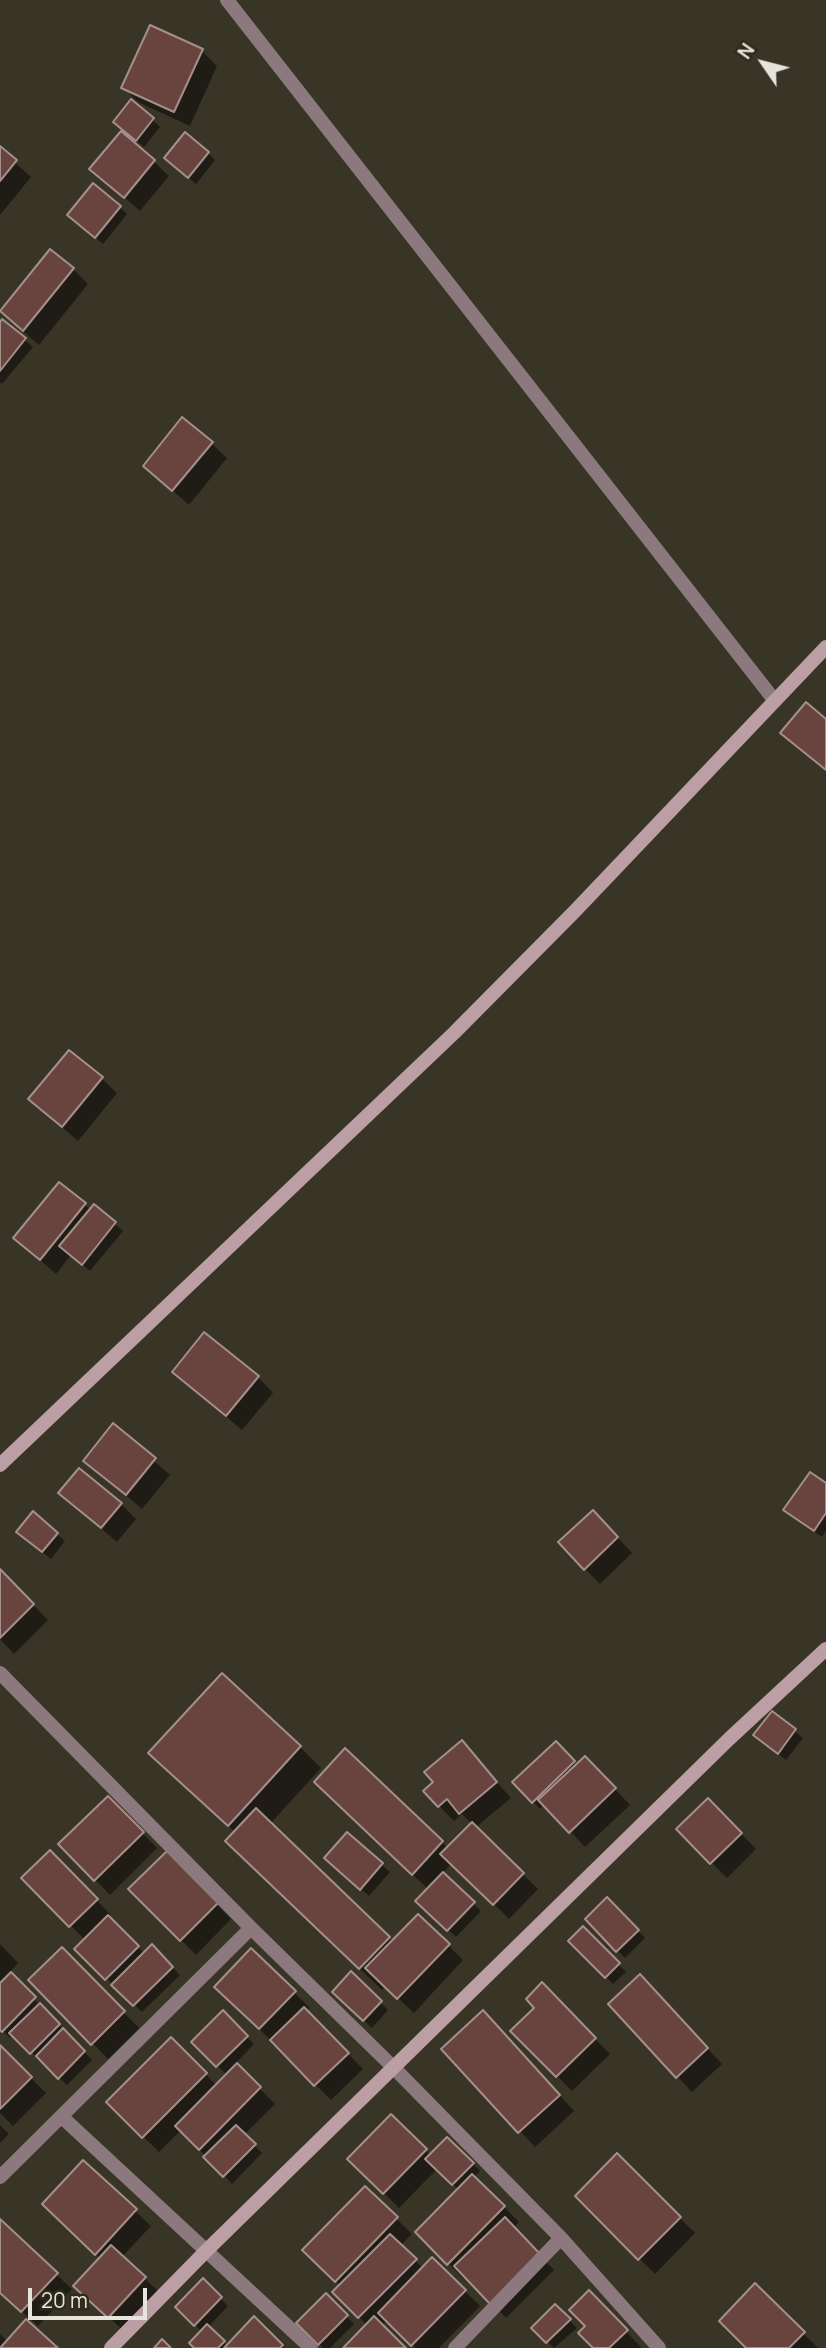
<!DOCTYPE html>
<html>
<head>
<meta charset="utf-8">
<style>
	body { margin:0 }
	#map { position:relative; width:826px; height:2348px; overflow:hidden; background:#393526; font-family:Manrope,sans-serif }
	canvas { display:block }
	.north { position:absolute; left:728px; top:28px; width:70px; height:70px; -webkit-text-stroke:5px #2f2b1c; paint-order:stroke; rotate:305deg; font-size:19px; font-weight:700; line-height:28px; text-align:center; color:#e7e5db }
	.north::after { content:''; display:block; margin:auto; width:24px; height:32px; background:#e7e5db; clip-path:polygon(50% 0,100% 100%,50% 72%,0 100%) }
	.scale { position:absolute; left:28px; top:2288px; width:119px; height:32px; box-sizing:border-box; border:4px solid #e7e5db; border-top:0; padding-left:9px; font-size:21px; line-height:24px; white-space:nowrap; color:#e7e5db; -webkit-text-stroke:5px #2f2b1c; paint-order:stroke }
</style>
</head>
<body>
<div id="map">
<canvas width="826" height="2348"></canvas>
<div class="north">N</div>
<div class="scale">20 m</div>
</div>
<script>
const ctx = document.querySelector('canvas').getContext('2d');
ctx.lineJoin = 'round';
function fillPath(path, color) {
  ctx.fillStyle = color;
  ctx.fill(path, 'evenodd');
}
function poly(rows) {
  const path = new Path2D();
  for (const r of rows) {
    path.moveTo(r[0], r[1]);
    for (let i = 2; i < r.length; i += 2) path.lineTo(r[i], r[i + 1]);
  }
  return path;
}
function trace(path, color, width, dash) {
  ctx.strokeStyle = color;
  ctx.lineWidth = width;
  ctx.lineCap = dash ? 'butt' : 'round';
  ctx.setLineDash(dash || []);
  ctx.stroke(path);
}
fillPath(poly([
	[202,51,217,66,190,126,138,102,123,87],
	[132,101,160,127,144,147,115,122],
	[0,149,31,177,0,215],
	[208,153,215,160,196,184,174,165],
	[153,161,169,176,140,211,92,169],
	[120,207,127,214,103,244,77,222],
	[73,269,88,284,39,345,1,312],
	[3,321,33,347,2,384,0,382,0,325],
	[211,443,227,458,189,505,145,466],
	[826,721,826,771,782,733],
	[101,1078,117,1093,78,1141,30,1099],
	[59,1184,91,1210,94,1206,123,1231,90,1271,71,1255,56,1274,15,1238],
	[174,1372,258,1377,273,1393,242,1430],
	[114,1426,170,1475,142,1509,86,1461],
	[826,1486,826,1531,822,1537,785,1510],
	[60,1493,121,1504,136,1519,117,1542],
	[33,1514,65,1541,51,1559,26,1539],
	[608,1527,632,1553,600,1584,585,1569],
	[0,1571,48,1620,14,1654,0,1639],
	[772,1713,803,1738,786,1760,763,1742],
	[462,1743,511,1798,475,1828,538,1889,509,1919,452,1863,442,1874,481,1911,456,1937,418,1901,429,1890,331,1797,345,1750,448,1848,472,1824,462,1814,454,1821,439,1806,436,1783],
	[556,1744,577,1766,600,1773,630,1805,585,1847,545,1804,540,1809,515,1782],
	[300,1747,321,1768,270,1824,393,1942,448,1945,463,1960,414,2013,385,1986,382,1990,249,1863,236,1833,150,1753],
	[108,1798,157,1848,110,1895,60,1844],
	[708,1800,756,1849,727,1878,678,1829],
	[347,1834,390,1872,369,1896,334,1866],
	[50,1852,111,1915,109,1918,145,1954,152,1947,180,1975,142,2012,76,1949,85,1940,24,1878],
	[167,1854,231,1919,196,1955,131,1889],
	[607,1900,645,1938,625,1958,587,1920],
	[583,1929,626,1972,613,1984,571,1941],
	[0,1944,18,1963,9,1973,92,2060,67,2085,13,2035,10,2038,0,2028],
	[62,1950,139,2028,108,2059,31,1980],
	[251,1951,310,2008,306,2011,363,2069,331,2100,232,2002],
	[351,1974,388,2010,372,2028,334,1992],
	[542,1985,610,2054,572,2091,513,2031,536,2008],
	[655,1992,722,2064,692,2092,677,2076],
	[223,2013,254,2044,235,2064,275,2104,244,2135,262,2153,232,2184,181,2130,159,2152,109,2102,171,2039,217,2086,227,2075,193,2042],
	[498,2028,574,2111,535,2147,444,2049],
	[0,2048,46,2093,13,2126,0,2113],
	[391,2116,431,2156,447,2139,480,2171,474,2177,519,2222,513,2228,554,2270,506,2318,466,2276,464,2279,417,2232,459,2190,437,2169,399,2208,350,2159],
	[0,2125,9,2134,0,2143],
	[617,2156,695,2233,655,2274,577,2196],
	[83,2162,151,2226,122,2257,160,2293,124,2331,91,2301,101,2259,59,2219],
	[365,2188,412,2234,400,2246,423,2268,432,2259,480,2306,439,2348,416,2348,387,2320,381,2326,404,2348,345,2348,367,2325,335,2292,341,2286,305,2250],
	[0,2222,72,2289,38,2326,0,2292],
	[203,2281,228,2306,208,2327,227,2346,254,2318,284,2348,197,2348,202,2332,178,2307],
	[755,2286,818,2348,748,2348],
	[589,2293,641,2347,640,2348,595,2348,587,2326],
	[326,2296,354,2324,330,2348,323,2348,299,2323],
	[555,2306,577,2328,554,2348,534,2328],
	[0,2334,7,2341,55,2348,0,2348]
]), '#0007');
const building = poly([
	[150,25,203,49,174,112,121,88,150,25],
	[131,99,154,118,136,141,113,122,131,99],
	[121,131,155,160,124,198,89,169,121,131],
	[185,132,209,152,188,178,164,158,185,132],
	[0,146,17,160,0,181,0,146],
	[93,183,121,206,95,238,67,215,93,183],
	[50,249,74,268,23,331,0,311,50,249],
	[2,319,26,338,0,371,0,322,2,319],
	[182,417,213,442,172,491,143,466,182,417],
	[806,702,826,719,826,770,780,733,806,702],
	[69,1050,103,1077,62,1127,28,1099,69,1050],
	[59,1182,86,1203,40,1260,13,1238,59,1182],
	[94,1204,116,1222,82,1265,59,1246,94,1204],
	[204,1332,259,1376,226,1416,172,1372,204,1332],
	[113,1423,156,1458,126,1495,83,1461,113,1423],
	[79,1468,122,1503,101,1528,58,1493,79,1468],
	[810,1472,826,1483,826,1513,814,1531,783,1510,810,1472],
	[593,1510,618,1537,584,1570,558,1542,593,1510],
	[33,1511,58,1533,42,1552,16,1532,33,1511],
	[0,1569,34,1604,0,1638,0,1569],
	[222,1673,301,1746,228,1826,148,1753,222,1673],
	[772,1711,796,1729,778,1754,753,1735,772,1711],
	[462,1740,497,1782,459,1814,447,1799,438,1807,423,1791,433,1782,424,1772,462,1740],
	[556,1741,575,1761,532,1803,512,1782,556,1741],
	[345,1748,443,1841,412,1875,314,1782,345,1748],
	[585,1756,616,1788,569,1833,538,1800,585,1756],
	[108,1796,144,1832,94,1881,58,1844,108,1796],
	[708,1798,742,1833,710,1864,676,1829,708,1798],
	[256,1808,390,1937,359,1969,225,1841,256,1808],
	[472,1822,524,1873,493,1905,440,1854,472,1822],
	[347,1832,383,1863,360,1890,324,1858,347,1832],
	[50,1850,98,1899,69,1927,21,1878,50,1850],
	[167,1851,218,1903,180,1941,128,1889,167,1851],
	[443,1872,475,1902,447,1931,415,1901,443,1872],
	[607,1897,639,1930,616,1952,585,1919,607,1897],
	[418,1914,450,1944,397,1999,365,1968,418,1914],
	[108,1915,139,1946,105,1980,74,1949,108,1915],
	[583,1926,620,1963,605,1978,568,1941,583,1926],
	[152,1944,173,1967,133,2006,111,1985,152,1944],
	[62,1947,125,2011,91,2045,28,1980,62,1947],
	[251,1948,296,1991,259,2029,214,1987,251,1948],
	[351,1971,382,2001,363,2021,332,1992,351,1971],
	[11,1972,36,1997,2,2032,0,2030,0,1983,11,1972],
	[640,1974,708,2048,676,2078,608,2004,640,1974],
	[542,1982,596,2038,556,2077,510,2031,534,2008,526,1999,542,1982],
	[40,2003,60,2024,30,2054,9,2033,40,2003],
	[304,2007,349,2053,314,2086,270,2040,304,2007],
	[223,2010,248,2036,216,2067,191,2042,223,2010],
	[483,2010,560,2095,518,2133,441,2049,483,2010],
	[63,2028,85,2051,58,2079,36,2056,63,2028],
	[171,2037,207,2073,142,2138,106,2102,171,2037],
	[0,2045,32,2077,0,2109,0,2045],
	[237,2063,261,2087,199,2150,175,2126,237,2063],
	[391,2114,427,2149,383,2194,347,2159,391,2114],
	[236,2125,256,2144,223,2177,203,2157,236,2125],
	[447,2137,474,2163,452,2185,425,2159,447,2137],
	[617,2153,681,2217,638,2260,575,2196,617,2153],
	[83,2160,137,2209,95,2255,42,2204,83,2160],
	[472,2174,505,2206,447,2265,415,2232,472,2174],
	[365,2186,398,2217,335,2282,302,2250,365,2186],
	[505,2217,540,2254,490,2304,454,2266,505,2217],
	[0,2219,58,2273,21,2312,0,2293,0,2219],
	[390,2234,417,2259,358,2318,332,2292,390,2234],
	[111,2245,146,2277,108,2318,73,2286,111,2245],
	[432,2257,466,2290,411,2346,378,2313,432,2257],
	[203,2278,222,2297,194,2326,175,2307,203,2278],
	[755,2283,805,2332,789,2348,746,2348,719,2321,755,2283],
	[589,2290,628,2330,609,2348,593,2348,578,2333,585,2326,569,2310,589,2290],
	[326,2293,348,2315,318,2345,296,2323,326,2293],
	[555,2304,571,2319,546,2343,531,2328,555,2304],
	[254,2316,283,2345,280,2348,224,2348,254,2316],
	[374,2316,406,2348,343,2348,374,2316],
	[26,2319,58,2348,0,2348,26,2319],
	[207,2324,225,2341,218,2348,194,2348,189,2343,207,2324],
	[162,2339,171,2348,154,2348,162,2339]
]);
fillPath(building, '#69443f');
trace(building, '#a48f8c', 2);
trace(poly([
	[227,0,775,701],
	[0,1673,251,1928,395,2069,561,2238,659,2348],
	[62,2117,311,2348],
	[0,2177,251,1928],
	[455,2348,561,2238]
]), '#8b797d', 14);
trace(poly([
	[0,1465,454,1033,575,911,826,647],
	[111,2348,207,2250,729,1739,826,1649]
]), '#bc9ea5', 14);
</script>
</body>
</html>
